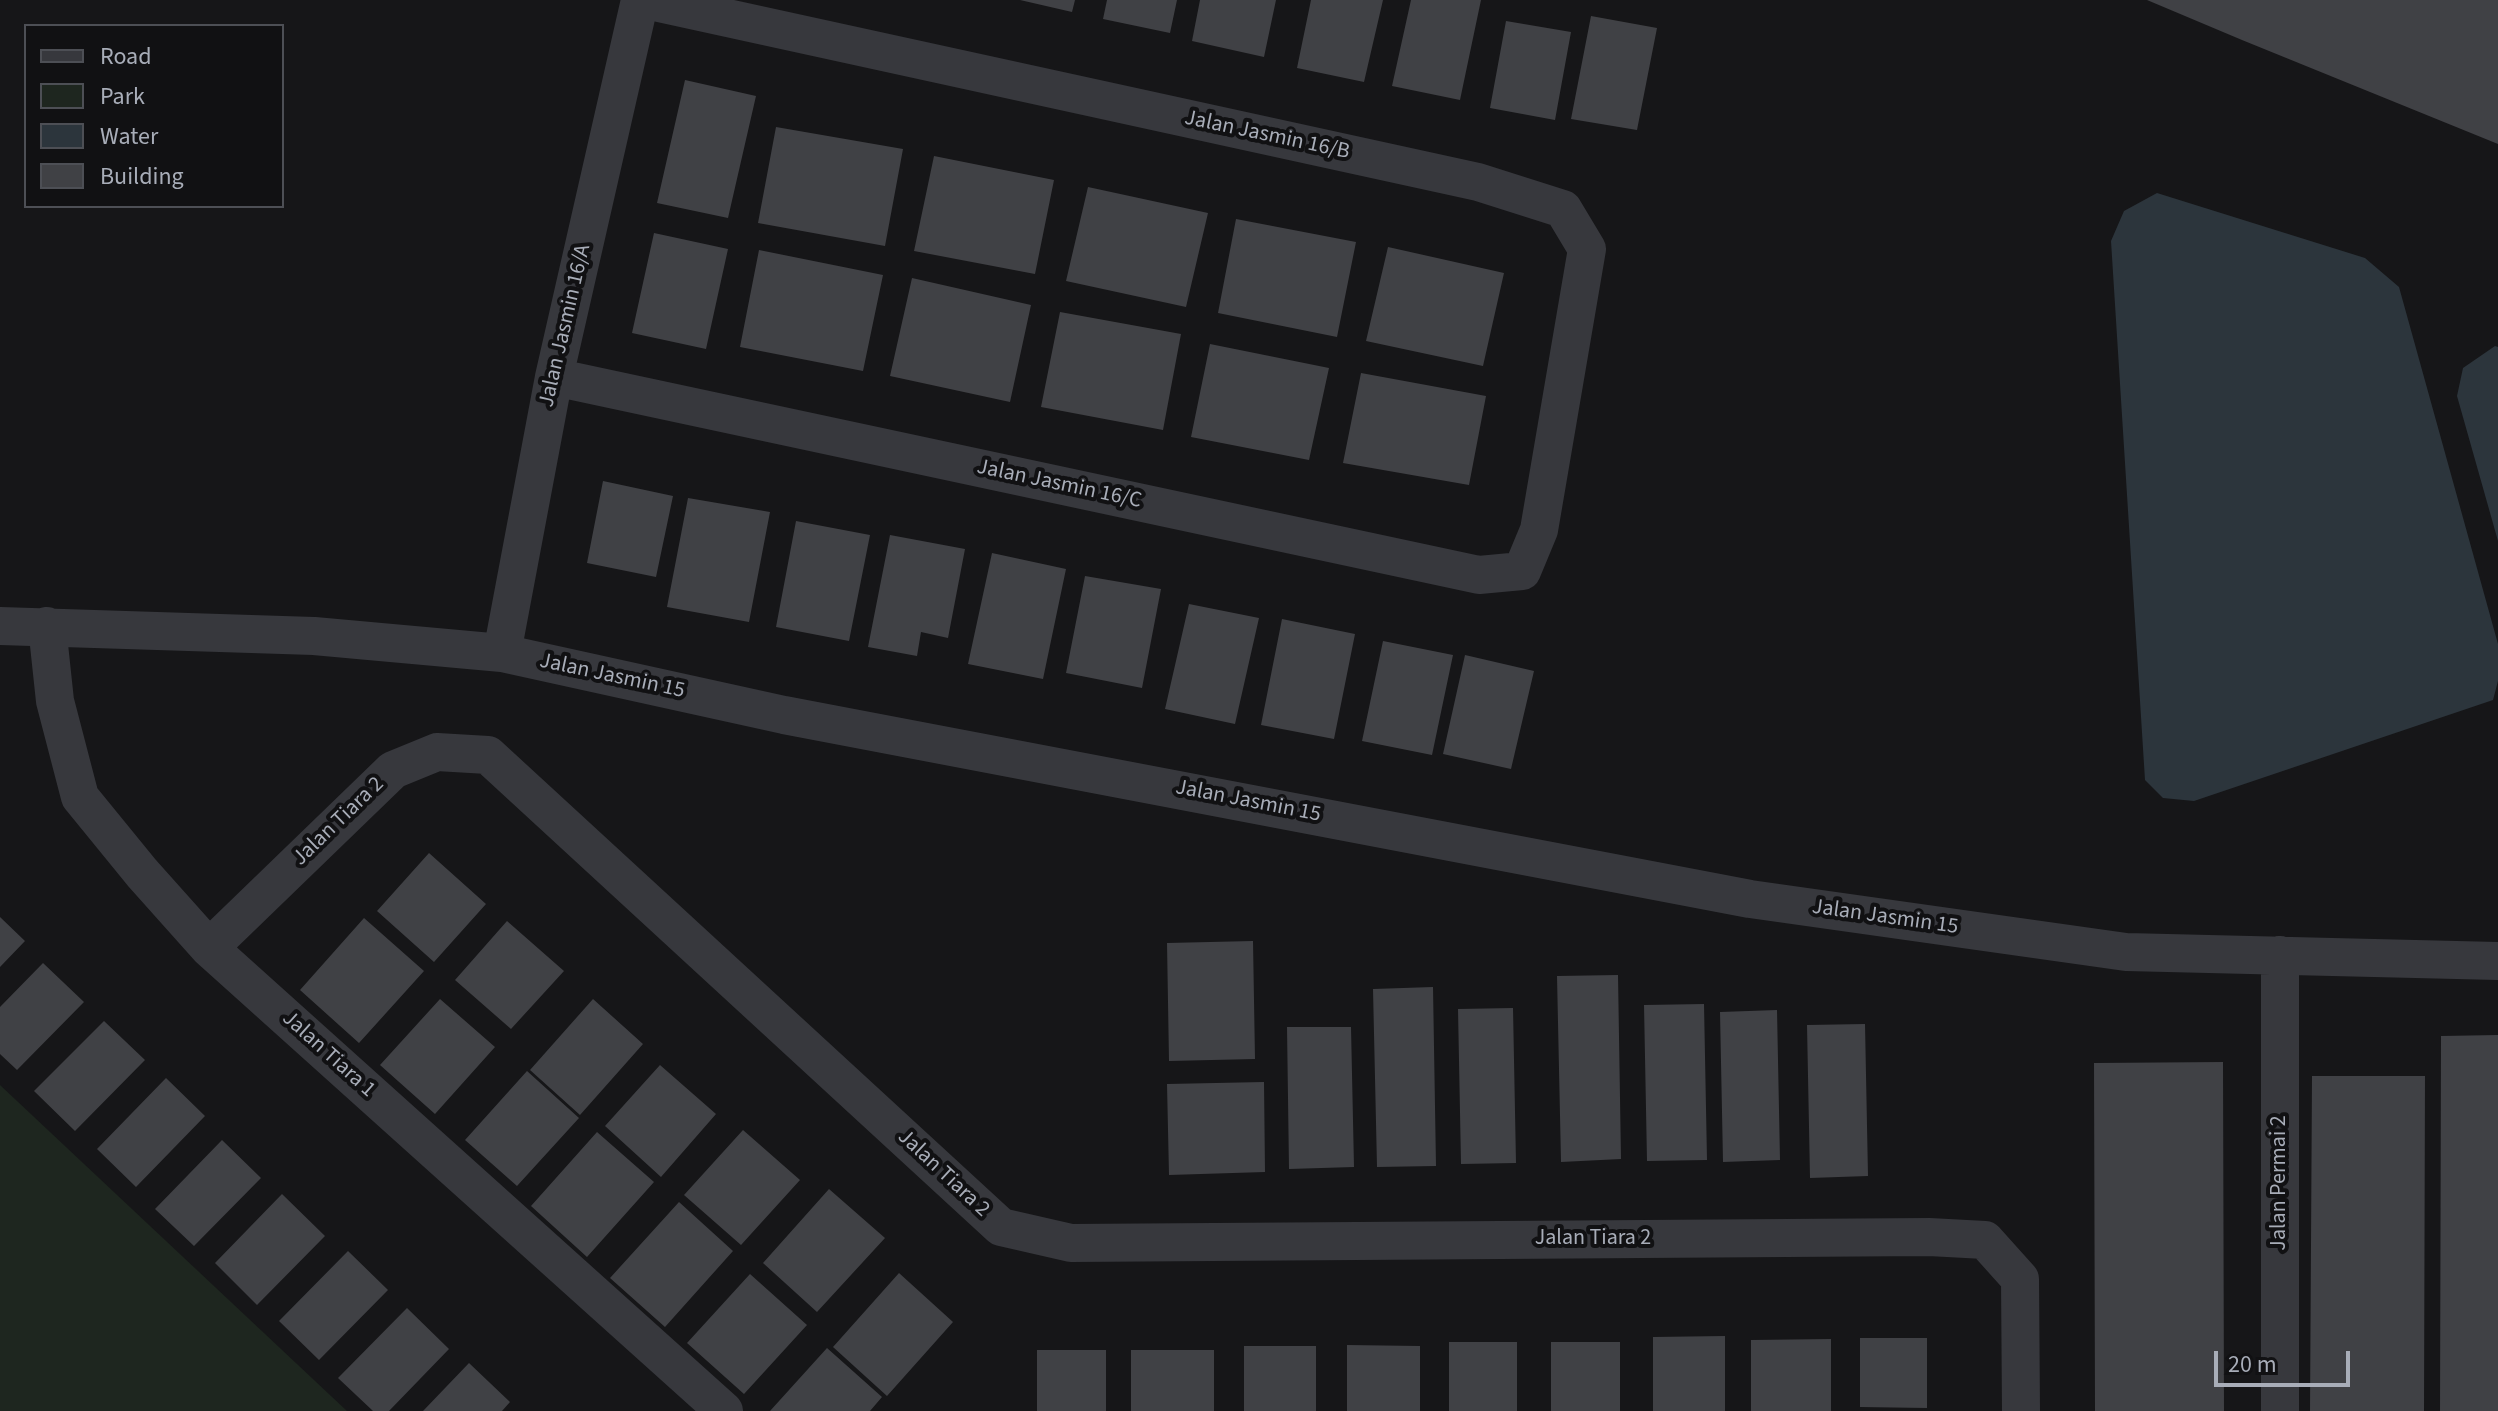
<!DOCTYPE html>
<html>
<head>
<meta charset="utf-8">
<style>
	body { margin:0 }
	#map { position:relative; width:2498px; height:1411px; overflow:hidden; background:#161618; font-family:"Source Sans 3",sans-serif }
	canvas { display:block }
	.legend { position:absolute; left:24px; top:24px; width:260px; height:184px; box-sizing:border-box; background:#111113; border:2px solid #4d4f55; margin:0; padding:10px 14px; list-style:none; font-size:24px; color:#a8adb8 }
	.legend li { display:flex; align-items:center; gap:16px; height:40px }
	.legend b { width:40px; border:2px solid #4d4f55 }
	.scale { position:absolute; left:2214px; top:1351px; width:136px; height:36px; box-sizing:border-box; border:4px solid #a8adb8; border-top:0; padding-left:10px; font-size:24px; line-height:28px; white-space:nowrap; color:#a8adb8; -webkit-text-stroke:6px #111113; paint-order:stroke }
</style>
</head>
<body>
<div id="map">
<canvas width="2498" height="1411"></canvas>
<ul class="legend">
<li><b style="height:10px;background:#37383d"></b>Road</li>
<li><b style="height:22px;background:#1e261f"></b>Park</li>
<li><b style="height:22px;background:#2c353c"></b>Water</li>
<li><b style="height:22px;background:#404145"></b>Building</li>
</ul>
<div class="scale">20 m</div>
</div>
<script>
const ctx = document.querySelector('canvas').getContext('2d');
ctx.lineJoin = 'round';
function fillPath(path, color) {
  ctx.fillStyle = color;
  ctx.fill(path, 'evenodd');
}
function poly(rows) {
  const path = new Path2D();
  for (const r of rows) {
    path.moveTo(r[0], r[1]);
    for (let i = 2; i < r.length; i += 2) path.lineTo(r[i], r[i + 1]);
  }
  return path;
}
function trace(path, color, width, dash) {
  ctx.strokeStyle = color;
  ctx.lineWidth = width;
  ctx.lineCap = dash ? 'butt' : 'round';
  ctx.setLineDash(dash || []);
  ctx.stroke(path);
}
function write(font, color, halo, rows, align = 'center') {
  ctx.font = font + ' "Source Sans 3",sans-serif';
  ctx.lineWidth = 8;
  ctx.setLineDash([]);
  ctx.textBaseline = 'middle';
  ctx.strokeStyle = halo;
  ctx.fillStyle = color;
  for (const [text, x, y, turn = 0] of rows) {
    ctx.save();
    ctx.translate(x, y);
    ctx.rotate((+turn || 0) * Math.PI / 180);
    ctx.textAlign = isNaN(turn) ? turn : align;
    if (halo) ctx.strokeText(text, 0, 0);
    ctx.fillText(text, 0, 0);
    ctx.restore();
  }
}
fillPath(poly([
	[0,1085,347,1411,0,1411]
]), '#1e261f');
fillPath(poly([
	[2157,193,2365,258,2399,287,2498,644,2498,681,2493,700,2194,801,2163,798,2145,780,2111,241,2124,211],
	[2495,346,2498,347,2498,541,2457,396,2463,368]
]), '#2c353c');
fillPath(poly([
	[1020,0,1075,0,1072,12],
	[1107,0,1177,0,1170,33,1103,19],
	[1200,0,1276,0,1264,57,1192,41],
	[1311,0,1383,0,1364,82,1297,68],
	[1411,0,1481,0,1460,100,1392,86],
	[2147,0,2498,0,2498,144,2242,40],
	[1591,16,1657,28,1637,130,1571,119],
	[1506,21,1571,32,1555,120,1490,108],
	[685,80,756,96,728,218,657,203],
	[776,127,903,149,885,246,758,223],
	[934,156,1054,180,1035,274,914,251],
	[1088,187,1208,213,1186,307,1066,281],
	[1236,219,1356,242,1337,337,1218,313],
	[654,233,728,249,706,349,632,333],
	[1388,247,1504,273,1483,366,1366,341],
	[759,250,883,275,863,371,740,347],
	[912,278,1031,305,1010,402,890,376],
	[1060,312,1181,334,1163,430,1041,407],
	[1210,344,1329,368,1309,460,1191,437],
	[1361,373,1486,396,1469,485,1343,463],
	[603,481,673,496,656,577,587,563],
	[688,498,770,512,749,622,667,607],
	[796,521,870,535,849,641,776,627],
	[890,535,965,549,948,638,921,632,917,656,868,647],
	[992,553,1066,569,1043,679,968,664],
	[1085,576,1161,589,1142,688,1066,673],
	[1189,604,1259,618,1235,724,1165,709],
	[1282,619,1355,634,1334,739,1261,725],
	[1383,641,1453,655,1432,755,1362,741],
	[1465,655,1534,671,1511,769,1443,754],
	[429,853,486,904,434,962,377,911],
	[0,917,25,941,0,967],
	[364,918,424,971,359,1043,300,990],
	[507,921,564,971,511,1029,455,980],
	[1253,941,1255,1059,1169,1061,1167,943],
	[43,963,84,1002,17,1070,0,1054,0,1007],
	[1618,975,1621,1159,1561,1162,1557,976],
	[1433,987,1436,1166,1377,1167,1373,989],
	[440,999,495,1047,435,1114,380,1065],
	[593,999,643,1044,580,1115,530,1070],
	[1704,1004,1707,1160,1647,1161,1644,1005],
	[1513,1008,1516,1163,1461,1164,1458,1009],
	[1777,1010,1780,1160,1723,1162,1720,1012],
	[104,1021,145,1060,75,1131,34,1091],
	[1865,1024,1868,1176,1810,1178,1807,1025],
	[1287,1027,1351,1027,1354,1167,1289,1169],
	[2498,1035,2498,1411,2440,1411,2441,1036],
	[2223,1062,2224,1411,2095,1411,2094,1063],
	[660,1065,716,1114,661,1177,605,1126],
	[527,1071,579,1118,517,1186,465,1140],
	[2312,1076,2425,1076,2424,1411,2310,1411],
	[166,1078,205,1116,136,1187,97,1149],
	[1264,1082,1265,1172,1169,1175,1167,1084],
	[743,1130,800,1180,741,1245,684,1195],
	[597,1132,654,1182,587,1257,531,1206],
	[222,1140,261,1178,194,1246,155,1209],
	[829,1189,885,1238,817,1312,763,1263],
	[282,1194,325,1236,257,1305,215,1263],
	[679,1202,733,1251,665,1327,610,1278],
	[348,1251,388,1290,319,1360,279,1321],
	[899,1273,953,1322,887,1396,833,1347],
	[750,1274,807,1325,744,1394,687,1343],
	[407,1308,449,1349,389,1411,373,1411,338,1378],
	[1725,1336,1725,1411,1653,1411,1653,1337],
	[1860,1338,1927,1338,1927,1408,1860,1407],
	[1831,1339,1831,1411,1751,1411,1751,1340],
	[1449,1342,1517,1342,1517,1411,1449,1411],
	[1551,1342,1620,1342,1620,1411,1551,1411],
	[1347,1345,1420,1346,1420,1411,1347,1411],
	[1244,1346,1316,1346,1316,1411,1244,1411],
	[827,1348,882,1397,870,1411,770,1411],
	[1037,1350,1106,1350,1106,1411,1037,1411],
	[1131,1350,1214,1350,1214,1411,1131,1411],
	[469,1363,510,1402,502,1411,423,1411]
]), '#404145');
trace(poly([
	[554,377,1479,575,1522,571,1539,530,1587,249,1563,209,1478,182,645,0],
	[0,626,314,636,502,653,784,715,1750,899,2126,952,2498,961],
	[47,626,55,701,80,797,142,873,209,948,724,1411],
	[502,653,554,377,640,0],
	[209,948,393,770,437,752,488,755,1001,1227,1071,1243,1929,1237,1985,1240,2020,1279,2021,1411],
	[2280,1411,2280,955]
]), '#37383d', 38);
write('22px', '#a8adb8', '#111113', [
	["Jalan Jasmin 16/B",1267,136,12],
	["Jalan Jasmin 16/A",566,326,-77],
	["Jalan Jasmin 16/C",1059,485,12],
	["Jalan Jasmin 15",612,677,12],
	["Jalan Jasmin 15",1248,802,11],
	["Jalan Tiara 2",339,822,-44],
	["Jalan Jasmin 15",1885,918,8],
	["Jalan Tiara 1",328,1055,42],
	["Jalan Tiara 2",943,1174,43],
	["Jalan Permai 2",2280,1183,-90],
	["Jalan Tiara 2",1593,1239]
]);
</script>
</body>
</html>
